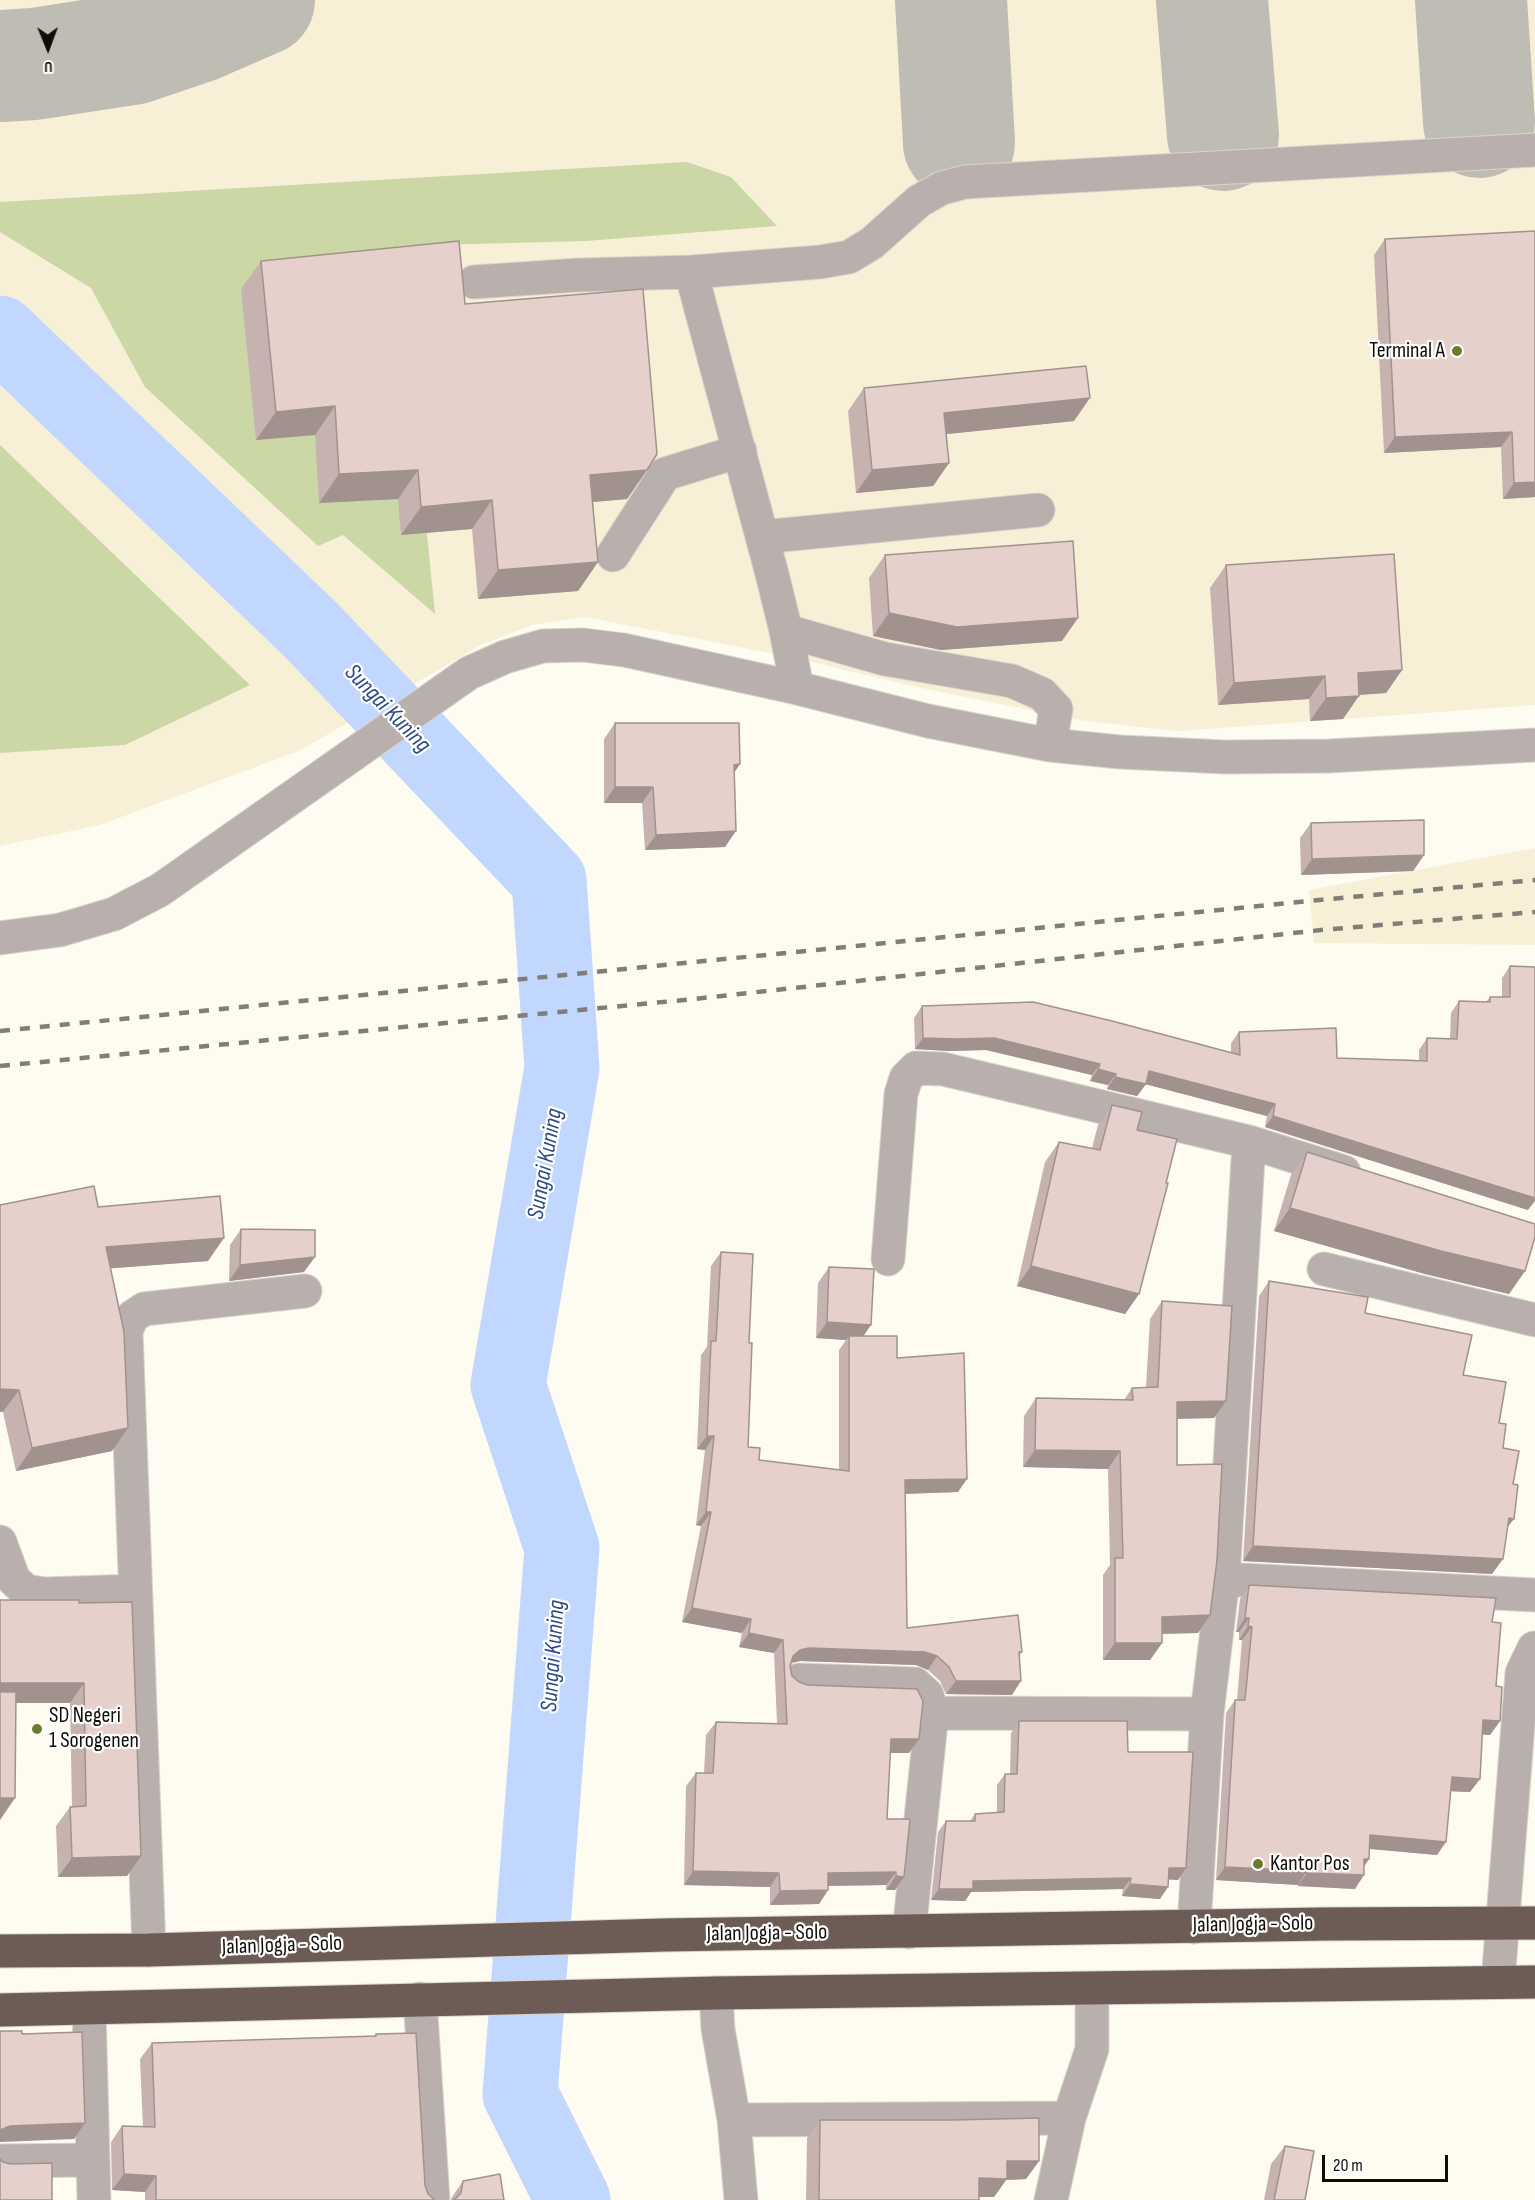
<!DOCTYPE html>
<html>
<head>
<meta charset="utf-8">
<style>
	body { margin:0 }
	#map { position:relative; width:1535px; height:2200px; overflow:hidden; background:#fefbf0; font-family:"Sofia Sans Condensed",sans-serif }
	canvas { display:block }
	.north { position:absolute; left:18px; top:18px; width:60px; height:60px; -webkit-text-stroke:4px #fff; paint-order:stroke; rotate:179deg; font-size:16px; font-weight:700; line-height:24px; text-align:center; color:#0f0d07 }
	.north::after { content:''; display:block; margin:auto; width:21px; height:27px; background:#0f0d07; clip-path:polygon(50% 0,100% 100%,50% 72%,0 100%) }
	.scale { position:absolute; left:1322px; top:2155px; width:126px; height:27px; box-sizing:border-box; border:3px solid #0f0d07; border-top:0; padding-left:8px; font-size:18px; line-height:21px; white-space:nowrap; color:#0f0d07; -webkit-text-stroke:4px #fff; paint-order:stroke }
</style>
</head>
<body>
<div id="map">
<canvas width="1535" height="2200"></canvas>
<div class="north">U</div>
<div class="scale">20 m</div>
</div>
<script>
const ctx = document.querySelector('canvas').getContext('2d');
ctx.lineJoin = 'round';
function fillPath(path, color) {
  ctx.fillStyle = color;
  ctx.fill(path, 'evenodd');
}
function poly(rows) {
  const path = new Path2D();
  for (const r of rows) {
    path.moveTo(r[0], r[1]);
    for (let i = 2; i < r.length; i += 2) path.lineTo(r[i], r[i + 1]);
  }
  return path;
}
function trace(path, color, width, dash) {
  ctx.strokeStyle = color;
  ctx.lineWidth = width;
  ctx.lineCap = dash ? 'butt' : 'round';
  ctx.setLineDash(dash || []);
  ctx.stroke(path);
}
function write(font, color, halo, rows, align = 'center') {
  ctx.font = font + ' "Sofia Sans Condensed",sans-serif';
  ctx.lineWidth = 4.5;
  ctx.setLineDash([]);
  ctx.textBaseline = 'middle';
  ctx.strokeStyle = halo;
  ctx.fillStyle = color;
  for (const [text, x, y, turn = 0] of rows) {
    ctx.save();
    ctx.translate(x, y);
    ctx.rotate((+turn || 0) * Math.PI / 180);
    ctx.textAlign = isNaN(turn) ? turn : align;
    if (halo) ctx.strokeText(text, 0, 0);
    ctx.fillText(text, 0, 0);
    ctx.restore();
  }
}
fillPath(poly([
	[0,0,1535,0,1535,705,1179,731,1084,721,1054,715,912,686,790,657,585,617,532,625,481,645,301,750,100,825,0,846],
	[1535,848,1535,945,1314,943,1309,890]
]), '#f8f0d6');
fillPath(poly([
	[687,162,731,177,777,226,586,241,398,246,435,614,343,535,318,546,145,387,91,288,0,232,0,202],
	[0,445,250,685,125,745,0,753]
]), '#cbd7a5');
trace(poly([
	[0,333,310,629,549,880,562,1068,508,1385,562,1548,520,2094,573,2200]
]), '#c1d7fe', 75);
trace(poly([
	[951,0,959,143],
	[1212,0,1223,135],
	[1471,0,1479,122],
	[0,66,34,64,132,49,197,27,259,0]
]), '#bfbcb3', 112);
const minor = poly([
	[691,272,772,574,786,631,797,688],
	[474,282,579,275,691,272,820,262,849,257,872,243,919,201,942,188,965,182,1535,150],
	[762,537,1038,510],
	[613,555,665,474,740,451],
	[786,631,885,659,1012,681,1042,694,1056,709,1050,745],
	[0,938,60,930,114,914,160,890,469,673,505,657,543,646,583,645,624,650,797,688,928,721,1050,745,1120,752,1225,757,1329,756,1535,745],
	[888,1259,901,1094,906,1078,916,1068,943,1069,1249,1142,1344,1172],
	[1324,1269,1535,1320],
	[0,1542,14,1580,26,1591,45,1594,135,1591],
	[1223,1579,1535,1595],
	[799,1680,915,1684,927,1695,932,1713,909,1932],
	[932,1713,1207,1714],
	[1194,1927,1207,1714,1223,1579,1249,1142],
	[149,1950,126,1331,132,1317,144,1309,305,1291],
	[1498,1982,1522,1673,1534,1648],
	[716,1993,718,2029,734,2120,741,2200],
	[420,1999,433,2200],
	[89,2008,94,2200],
	[734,2120,1069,2118],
	[0,2161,93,2160],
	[1051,2200,1069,2118,1092,2049,1092,1989]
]);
const highway = poly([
	[0,1951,149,1950,664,1935,1324,1924,1535,1923],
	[0,2010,716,1993,1535,1982]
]);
trace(minor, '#d8d5cb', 35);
trace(highway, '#d8d5cb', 35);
trace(minor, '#b9b0ad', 33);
trace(highway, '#6d5b56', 33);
trace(poly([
	[0,1031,1319,900,1535,880],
	[0,1066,694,999,1321,930,1535,912]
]), '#807e76', 4.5, [10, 10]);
fillPath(poly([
	[1535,231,1535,497,1503,499,1501,447,1384,453,1374,255,1385,239],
	[261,261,465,304,647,470,627,499,593,502,598,562,578,591,478,599,472,529,401,535,398,499,319,503,315,435,256,440,241,289],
	[864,388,1074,421,946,434,949,463,933,486,856,493,848,411],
	[885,555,1062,641,941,650,873,636,869,578],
	[1226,565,1402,670,1386,693,1359,695,1343,719,1310,721,1309,699,1218,705,1210,588],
	[615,723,740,764,734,773,725,847,645,850,642,803,604,803,604,739],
	[1311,823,1424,855,1413,871,1301,875,1300,838],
	[1510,966,1528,1210,1265,1127,1267,1116,1146,1084,1137,1096,1107,1089,1108,1085,1090,1081,1092,1075,986,1050,949,1051,915,1049,914,1018,922,1006,1231,1053,1231,1043,1239,1032,1337,1058,1419,1060,1419,1050,1427,1038,1450,1039,1451,1013,1459,1001,1486,1002,1490,997,1502,997,1502,978],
	[1112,1105,1137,1130,1166,1183,1139,1294,1125,1314,1017,1286,1045,1162,1059,1142,1092,1148,1098,1125],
	[1307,1152,1525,1271,1509,1294,1425,1274,1274,1231,1291,1175],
	[98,1207,208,1261,111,1268,112,1451,16,1471,3,1412],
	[241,1229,304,1272,229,1281,230,1245],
	[721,1252,749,1343,748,1447,759,1460,839,1470,839,1350,846,1340,816,1338,818,1283,829,1267,864,1336,897,1358,958,1492,905,1494,907,1628,1022,1652,1020,1655,1012,1695,946,1694,940,1681,928,1670,916,1665,800,1661,791,1663,790,1666,792,1676,799,1682,909,1753,890,1753,887,1819,910,1819,895,1890,886,1890,886,1885,828,1886,828,1890,819,1904,770,1905,770,1887,684,1885,686,1786,696,1773,704,1773,706,1735,716,1722,777,1724,774,1653,739,1647,742,1633,682,1622,701,1526,696,1525,705,1450,697,1449,701,1355,707,1347,711,1266],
	[1269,1281,1365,1313,1463,1375,1499,1423,1503,1448,1513,1484,1507,1528,1492,1574,1243,1561,1259,1296],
	[1162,1301,1226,1401,1214,1418,1177,1419,1177,1465,1198,1633,1162,1634,1162,1643,1150,1660,1103,1660,1103,1575,1110,1565,1108,1469,1023,1467,1024,1416,1036,1398,1124,1400,1132,1388,1146,1387,1150,1319],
	[1249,1585,1492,1622,1496,1686,1500,1721,1490,1735,1482,1734,1480,1779,1470,1792,1451,1791,1437,1855,1370,1849,1364,1867,1355,1889,1298,1886,1298,1885,1216,1880,1226,1713,1235,1700,1237,1700,1242,1640,1239,1640,1239,1632,1236,1632,1240,1599],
	[0,1600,79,1600,127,1876,58,1877,56,1826,70,1807,72,1807,70,1703,16,1703],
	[1019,1721,1128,1752,1186,1868,1178,1880,1168,1879,1160,1899,1122,1896,1123,1889,971,1892,965,1901,931,1900,938,1832,946,1821,970,1821,975,1814,997,1813,997,1785,1005,1774,1010,1774,1011,1733],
	[376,2034,428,2194,435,2200,145,2200,145,2192,112,2190,111,2142,122,2126,143,2127,140,2059,152,2043,374,2036],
	[820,2120,1039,2161,1026,2179,1006,2180,994,2197,979,2197,979,2200,806,2200,807,2138],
	[1285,2146,1305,2200,1264,2200,1271,2164],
	[463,2181,504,2200,451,2200,452,2197]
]), '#c6b3af');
fillPath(poly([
	[1090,398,1074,421,928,436,944,413],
	[335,406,315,435,256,440,276,412],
	[1512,432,1501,447,1384,453,1395,437],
	[949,463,933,486,856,493,872,470],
	[418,470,398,499,319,503,339,474],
	[647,470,627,499,571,504,590,475],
	[1535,482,1535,497,1503,499,1514,483],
	[492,500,472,529,401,535,421,507],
	[598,562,578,591,478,599,498,570],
	[889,613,1078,618,1062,641,941,650,873,636],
	[1402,670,1386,693,1342,696,1358,673],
	[1325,676,1309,699,1218,705,1234,683],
	[1359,696,1343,719,1310,721,1326,698],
	[740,764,729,780,734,765],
	[615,787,653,787,642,803,604,803],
	[736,831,725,847,645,850,656,835],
	[1424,855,1413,871,1301,875,1312,859],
	[923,1038,994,1038,1100,1064,1092,1075,986,1050,949,1051,915,1049],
	[1098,1069,1116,1074,1108,1085,1090,1081],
	[1149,1071,1275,1104,1267,1116,1141,1083],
	[1115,1077,1146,1084,1137,1096,1107,1089],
	[1273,1116,1535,1198,1535,1201,1528,1210,1265,1127],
	[1290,1208,1525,1271,1509,1294,1425,1274,1274,1231],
	[224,1238,208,1261,90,1270,106,1247],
	[315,1257,304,1272,229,1281,240,1265],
	[1031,1266,1139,1294,1125,1314,1017,1286],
	[827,1322,871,1325,860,1341,849,1336,846,1340,816,1338],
	[0,1389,19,1390,3,1412,0,1412],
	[1226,1401,1214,1418,1165,1419,1177,1402],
	[128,1428,112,1451,16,1471,32,1448],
	[707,1436,714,1436,705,1450,697,1449],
	[1035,1450,1120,1451,1108,1469,1023,1467],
	[967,1479,958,1492,896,1494,905,1480],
	[706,1512,711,1512,701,1526,696,1525],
	[1509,1518,1514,1519,1503,1533],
	[1253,1546,1503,1559,1492,1574,1243,1561],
	[692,1608,751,1619,742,1633,682,1622],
	[1210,1615,1198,1633,1150,1634,1162,1617],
	[1245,1618,1249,1618,1239,1632,1236,1632],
	[1248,1626,1252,1627,1242,1640,1239,1640],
	[749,1633,783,1640,774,1653,739,1647],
	[1115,1643,1162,1643,1150,1660,1103,1660],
	[809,1648,925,1652,937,1656,928,1670,916,1665,800,1661,791,1663,783,1670,793,1656,800,1650],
	[956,1681,1021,1681,1012,1695,946,1694],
	[0,1683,84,1683,70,1703,0,1703],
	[1483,1720,1500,1721,1490,1735,1473,1734],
	[891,1739,919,1739,909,1753,881,1753],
	[1452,1777,1480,1779,1470,1792,1443,1791],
	[0,1798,15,1798,0,1820],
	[1370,1835,1446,1842,1437,1855,1361,1848],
	[141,1856,127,1876,58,1877,72,1858],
	[1364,1859,1369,1859,1360,1873],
	[1225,1867,1307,1871,1298,1885,1216,1880],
	[1169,1868,1186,1868,1178,1880,1161,1879],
	[693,1871,779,1873,770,1887,684,1885],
	[896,1872,886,1885,818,1886,828,1873],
	[1307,1873,1364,1875,1355,1889,1298,1886],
	[896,1876,904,1877,895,1890,886,1890],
	[1131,1878,1123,1889,971,1892,965,1901,931,1900,939,1889,973,1881],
	[1130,1884,1168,1887,1160,1899,1122,1896],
	[828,1890,819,1904,770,1905,780,1891],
	[85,2123,74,2139,0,2142,0,2130,10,2126],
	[1007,2161,1039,2161,1026,2179,1006,2180,994,2197,966,2197,979,2178],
	[124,2174,156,2176,145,2192,112,2190]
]), '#a1928e');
const building = poly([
	[1535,231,1535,482,1514,483,1512,432,1395,437,1385,239,1535,231],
	[459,241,465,304,643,289,657,454,647,470,590,475,598,562,498,570,492,500,421,507,418,470,339,474,335,406,276,412,261,261,459,241],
	[1086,366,1090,398,944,413,949,463,872,470,864,388,1086,366],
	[1073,541,1078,618,957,627,889,613,885,555,1073,541],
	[1394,554,1402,670,1358,673,1359,696,1326,698,1325,676,1234,683,1226,565,1394,554],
	[615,723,739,723,740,764,734,765,736,831,656,835,653,787,615,787,615,723],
	[1424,820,1424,855,1312,859,1311,823,1424,820],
	[1510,966,1535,967,1535,1198,1273,1116,1275,1104,1149,1071,1146,1084,1115,1077,1116,1074,1098,1069,1100,1064,994,1038,957,1039,923,1038,922,1006,1033,1002,1112,1021,1240,1055,1239,1032,1336,1028,1337,1058,1427,1061,1427,1038,1457,1039,1459,1001,1490,1002,1490,997,1510,997,1510,966],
	[1112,1105,1142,1112,1137,1130,1177,1139,1166,1183,1168,1183,1139,1294,1031,1266,1059,1142,1100,1150,1112,1105],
	[1307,1152,1535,1224,1535,1237,1525,1271,1441,1251,1290,1208,1307,1152],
	[94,1186,98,1207,220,1196,224,1238,106,1247,124,1332,128,1428,32,1448,19,1390,0,1389,0,1205,94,1186],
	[241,1229,315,1230,315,1257,240,1265,241,1229],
	[721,1252,753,1254,749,1343,752,1343,748,1447,760,1448,759,1460,849,1471,849,1336,897,1336,897,1358,964,1353,967,1479,905,1480,907,1628,1018,1615,1022,1652,1019,1652,1021,1681,956,1681,949,1667,937,1656,925,1652,809,1648,800,1650,793,1656,790,1666,792,1676,799,1682,808,1685,917,1689,923,1701,919,1739,891,1739,887,1819,910,1819,904,1877,896,1876,896,1872,828,1873,828,1890,780,1891,779,1873,693,1871,696,1773,713,1773,716,1722,787,1724,783,1640,749,1633,751,1619,692,1608,711,1512,706,1512,714,1436,707,1436,711,1341,716,1341,721,1252],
	[829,1267,874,1269,871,1325,827,1322,829,1267],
	[1269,1281,1368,1297,1365,1313,1472,1335,1463,1375,1506,1382,1499,1423,1506,1424,1503,1448,1519,1451,1513,1484,1518,1485,1514,1519,1509,1518,1503,1559,1253,1546,1269,1281],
	[1162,1301,1232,1306,1226,1401,1177,1402,1177,1465,1222,1464,1217,1560,1210,1615,1162,1617,1162,1643,1115,1643,1115,1558,1123,1558,1120,1451,1035,1450,1036,1398,1133,1400,1132,1388,1158,1387,1162,1301],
	[1249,1585,1496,1598,1492,1622,1501,1623,1496,1686,1502,1687,1500,1721,1483,1720,1480,1779,1452,1777,1446,1842,1370,1835,1369,1859,1364,1859,1364,1875,1307,1873,1307,1871,1225,1867,1235,1702,1235,1700,1245,1700,1252,1627,1248,1626,1249,1618,1245,1618,1249,1585],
	[0,1600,79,1600,79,1603,132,1602,141,1856,72,1858,70,1807,86,1806,84,1683,0,1683,0,1600],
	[0,1692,16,1692,15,1798,0,1798,0,1692],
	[1019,1721,1127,1721,1128,1752,1193,1752,1186,1868,1169,1868,1168,1887,1130,1884,1131,1878,973,1881,973,1889,939,1889,946,1821,975,1821,975,1814,1004,1812,1005,1774,1017,1774,1019,1721],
	[0,2031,22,2031,22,2034,82,2032,85,2123,10,2126,0,2130,0,2031],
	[416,2033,425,2185,428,2194,435,2200,156,2200,156,2176,124,2174,122,2126,155,2127,152,2043,376,2036,376,2034,416,2033],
	[1039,2118,1039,2161,1007,2161,1007,2179,979,2178,979,2200,819,2200,820,2120,952,2120,1039,2118],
	[1285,2146,1314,2151,1305,2200,1274,2200,1285,2146],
	[0,2159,3,2162,11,2164,52,2163,52,2200,0,2200,0,2159],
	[500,2174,504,2200,453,2200,455,2199,461,2193,463,2181,500,2174]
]);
fillPath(building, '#e6d0cb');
trace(building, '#a1928e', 1.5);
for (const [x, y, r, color] of [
	[1457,351,6,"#6a7d2d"],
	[37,1729,6,"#6a7d2d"],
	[1258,1864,6,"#6a7d2d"]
]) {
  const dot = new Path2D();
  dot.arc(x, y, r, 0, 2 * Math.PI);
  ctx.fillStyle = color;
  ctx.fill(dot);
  trace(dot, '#fff', 2);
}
write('22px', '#0f0d07', '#fff', [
	["Terminal A",1445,351,"right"],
	["SD Negeri",49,1716],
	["1 Sorogenen",49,1741],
	["Kantor Pos",1270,1864]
], 'left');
write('22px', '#0f0d07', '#fff', [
	["Jalan Jogja - Solo",1253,1925,-1],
	["Jalan Jogja - Solo",767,1934,-1],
	["Jalan Jogja - Solo",282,1946,-2]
]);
write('italic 24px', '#2d4a85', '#fff', [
	["Sungai Kuning",387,709,46],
	["Sungai Kuning",546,1164,-80],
	["Sungai Kuning",554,1656,-86]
]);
</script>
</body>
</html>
